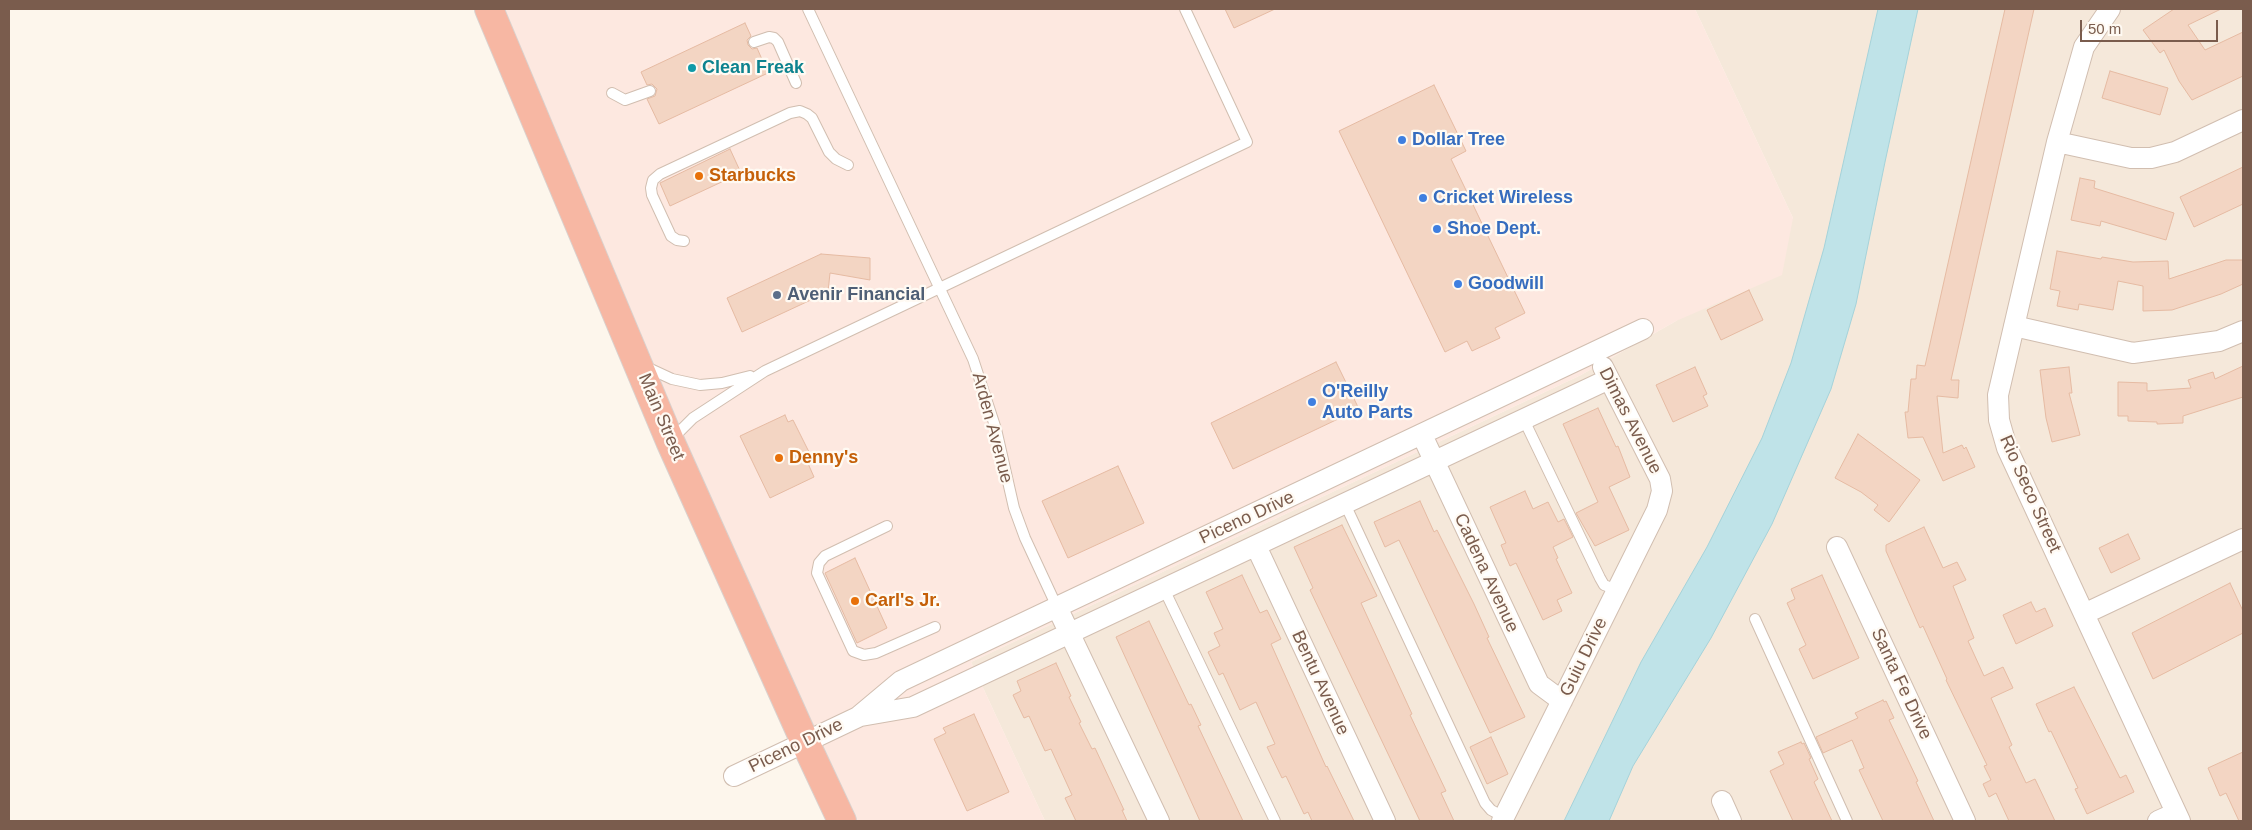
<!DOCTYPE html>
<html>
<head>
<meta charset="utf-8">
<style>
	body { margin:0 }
	#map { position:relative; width:2252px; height:830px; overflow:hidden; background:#fdf6ec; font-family:Helvetica,sans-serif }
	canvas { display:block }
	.frame { position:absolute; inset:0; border:10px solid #7a5c4d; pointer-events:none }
	.scale { position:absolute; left:2080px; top:20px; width:138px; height:22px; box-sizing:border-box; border:2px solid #7a5c4d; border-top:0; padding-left:6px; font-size:15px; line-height:18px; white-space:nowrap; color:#7a5c4d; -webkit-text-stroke:4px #fffaf3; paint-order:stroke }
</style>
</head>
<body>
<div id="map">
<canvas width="2252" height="830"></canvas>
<div class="frame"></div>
<div class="scale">50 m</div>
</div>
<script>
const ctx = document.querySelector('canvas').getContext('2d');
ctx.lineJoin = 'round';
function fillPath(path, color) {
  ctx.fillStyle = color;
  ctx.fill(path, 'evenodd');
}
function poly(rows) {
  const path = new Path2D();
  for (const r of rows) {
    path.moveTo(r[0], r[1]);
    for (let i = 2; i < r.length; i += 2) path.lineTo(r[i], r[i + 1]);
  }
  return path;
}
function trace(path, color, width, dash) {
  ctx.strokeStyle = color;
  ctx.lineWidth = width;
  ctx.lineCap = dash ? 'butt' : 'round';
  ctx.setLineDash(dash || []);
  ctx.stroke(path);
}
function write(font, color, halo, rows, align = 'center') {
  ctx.font = font + ' Helvetica,sans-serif';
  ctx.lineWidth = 4.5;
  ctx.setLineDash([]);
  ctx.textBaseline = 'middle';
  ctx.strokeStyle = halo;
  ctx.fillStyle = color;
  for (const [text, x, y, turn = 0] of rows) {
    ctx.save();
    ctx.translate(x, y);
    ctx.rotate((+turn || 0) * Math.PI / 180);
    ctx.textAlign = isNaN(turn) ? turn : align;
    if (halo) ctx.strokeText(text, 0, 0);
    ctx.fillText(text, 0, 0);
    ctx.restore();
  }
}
fillPath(poly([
	[1695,9,2243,9,2243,821,1045,821,971,662,1581,375,1676,321,1793,218]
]), '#f5e8da');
fillPath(poly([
	[489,9,1695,9,1793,218,1782,275,1676,321,1581,375,971,662,1045,821,842,821]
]), '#fde8e0');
const water = poly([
	[1878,9,1918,9,1885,162,1856,304,1831,389,1772,524,1711,638,1633,766,1609,821,1564,821,1641,662,1707,547,1762,438,1791,363,1824,248,1878,9]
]);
fillPath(water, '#bfe3e8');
trace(water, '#a5d3da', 1);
const building = poly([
	[1225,9,1275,9,1234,28,1225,9],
	[2005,9,2034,9,1951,380,1959,380,1958,398,1937,396,1943,453,1962,445,1964,449,1966,447,1975,467,1943,481,1923,437,1908,438,1905,412,1908,412,1911,379,1916,379,1917,365,1925,366,2005,9],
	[2174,9,2221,9,2188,25,2205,50,2243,32,2243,76,2192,100,2179,81,2164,50,2160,53,2143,30,2174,9],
	[745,23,751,36,747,40,748,45,752,49,757,48,768,73,659,124,647,99,655,96,657,89,652,84,647,85,641,72,745,23],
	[2110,71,2168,88,2160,115,2102,98,2110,71],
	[1434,85,1466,151,1451,159,1525,313,1495,328,1500,338,1472,351,1467,341,1445,352,1339,131,1434,85],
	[730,149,741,173,670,206,660,183,730,149],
	[2243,167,2243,204,2194,227,2180,197,2243,167],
	[2080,178,2095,181,2094,188,2174,213,2166,240,2101,221,2100,226,2071,220,2080,178],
	[2057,251,2101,259,2102,257,2133,262,2168,261,2169,279,2226,260,2243,260,2243,284,2221,294,2172,310,2143,311,2143,286,2118,281,2113,310,2079,304,2078,310,2057,306,2060,291,2050,289,2057,251],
	[821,254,870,258,870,280,830,273,828,292,742,332,727,298,821,254],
	[1749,290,1763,320,1721,340,1707,310,1749,290],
	[1336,362,1359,409,1233,469,1211,423,1336,362],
	[2243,366,2243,397,2183,416,2183,423,2157,424,2157,422,2128,421,2128,416,2118,416,2118,382,2147,383,2147,391,2191,388,2188,380,2213,372,2215,379,2243,366],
	[1695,367,1707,394,1703,396,1708,406,1673,422,1656,385,1695,367],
	[2069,367,2072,393,2069,393,2080,435,2052,442,2046,418,2040,370,2069,367],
	[1598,408,1616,447,1618,446,1630,477,1609,487,1629,530,1595,546,1576,513,1598,502,1563,424,1598,408],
	[785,415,788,422,793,420,811,456,806,459,814,477,770,498,740,436,785,415],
	[1858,434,1920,480,1889,522,1874,510,1878,505,1861,492,1835,478,1858,434],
	[1118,466,1144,523,1068,558,1042,501,1118,466],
	[1525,491,1533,509,1548,502,1558,522,1564,519,1573,537,1553,547,1558,558,1556,559,1572,593,1557,600,1562,611,1543,620,1516,563,1510,566,1501,545,1506,543,1490,507,1525,491],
	[1420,501,1434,532,1437,530,1474,604,1489,637,1487,638,1525,717,1490,733,1399,540,1385,547,1374,522,1420,501],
	[1342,525,1377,596,1361,603,1412,714,1410,715,1446,791,1441,793,1454,821,1420,821,1310,590,1313,588,1294,547,1342,525],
	[1924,527,1943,568,1957,562,1966,580,1953,586,1974,638,1968,641,1984,676,2003,667,2013,688,1991,698,2012,745,2009,747,2026,783,2035,779,2055,821,2009,821,1996,793,1989,797,1983,784,1991,780,1984,766,1987,765,1946,680,1947,679,1923,626,1920,628,1886,551,1886,545,1924,527],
	[2128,534,2140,559,2111,573,2099,548,2128,534],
	[855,558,887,628,857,643,825,573,855,558],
	[1242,575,1260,613,1267,610,1281,639,1271,644,1326,767,1327,766,1354,821,1312,821,1308,812,1304,814,1286,776,1282,778,1267,747,1275,744,1256,702,1240,710,1223,673,1219,675,1208,652,1220,646,1214,633,1223,629,1206,592,1242,575],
	[1822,575,1859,658,1813,679,1799,649,1806,645,1787,603,1795,599,1791,589,1822,575],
	[2230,583,2243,611,2243,633,2153,679,2132,633,2230,583],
	[2031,602,2036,612,2045,608,2053,626,2016,644,2003,615,2031,602],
	[1149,621,1189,705,1191,704,1201,725,1198,726,1243,821,1200,821,1181,779,1116,637,1149,621],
	[1056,663,1071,696,1069,697,1081,722,1079,723,1092,749,1095,748,1124,810,1122,810,1127,821,1076,821,1065,798,1072,795,1051,749,1045,751,1029,716,1024,718,1013,695,1021,691,1017,681,1056,663],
	[2074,687,2120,778,2126,775,2134,792,2087,814,2075,789,2078,788,2051,731,2049,732,2036,704,2074,687],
	[1883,700,1884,702,1886,701,1894,718,1889,720,1918,781,1916,782,1934,821,1883,821,1859,770,1864,768,1852,740,1823,753,1816,737,1858,718,1855,713,1883,700],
	[974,714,1009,792,967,811,934,739,946,733,943,728,974,714],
	[1491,737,1508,774,1487,784,1470,747,1491,737],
	[1801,742,1802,744,1804,743,1811,758,1809,759,1818,779,1814,782,1832,821,1793,821,1770,771,1784,764,1778,752,1801,742],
	[2243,752,2243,821,2239,821,2226,793,2220,796,2208,768,2243,752]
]);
fillPath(building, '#f3d5c3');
trace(building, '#e6bba3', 1);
const lane = poly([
	[808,9,973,359,996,429,1014,508,1025,538,1057,607],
	[754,42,769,37,774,38,778,42,796,83],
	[612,93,625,100,650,91],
	[684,241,677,240,671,236,652,195,651,188,653,180,660,174,790,113,800,111,807,114,812,118,829,152,836,159,848,165],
	[644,366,672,379,700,385,722,383,750,376],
	[1524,420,1600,578,1604,585,1617,590],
	[671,440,693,418,765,371,1247,142,1185,9],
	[1345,504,1485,803,1491,810,1504,817],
	[887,526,825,556,819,563,817,573,853,651,864,655,876,653,935,627],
	[1164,589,1275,821],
	[1755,619,1847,821]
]);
const street = poly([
	[2110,9,2084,47,2057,142,1998,395,1999,420,2007,448,2180,821],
	[2057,142,2131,158,2151,158,2175,152,2243,120],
	[2014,326,2133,353,2219,341,2243,331],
	[1422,435,1539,684,1562,701],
	[1256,546,1385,821],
	[1837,547,1965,821],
	[1057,607,1159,821],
	[2084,614,2243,539],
	[861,716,913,707,1609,379],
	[734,776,858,717,901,681,1643,329],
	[1722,801,1731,821],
	[1502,821,1657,510,1662,491,1660,479,1603,367],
	[2158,821,2176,813]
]);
const highway = poly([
	[489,9,670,441,805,742,842,821]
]);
trace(lane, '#d1beb0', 12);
trace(street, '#d1beb0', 22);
trace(highway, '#dad1cd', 30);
trace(lane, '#fff', 10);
trace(street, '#fff', 20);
trace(highway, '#f7b7a3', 28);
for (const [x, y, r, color] of [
	[692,68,5,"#0f9aa8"],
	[1402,140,5,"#3f7fe0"],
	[699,176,5,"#e8710a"],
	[1423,198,5,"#3f7fe0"],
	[1437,229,5,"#3f7fe0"],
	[1458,284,5,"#3f7fe0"],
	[777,295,5,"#5c6f8a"],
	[1312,402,5,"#3f7fe0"],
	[779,458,5,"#e8710a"],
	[855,601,5,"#e8710a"]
]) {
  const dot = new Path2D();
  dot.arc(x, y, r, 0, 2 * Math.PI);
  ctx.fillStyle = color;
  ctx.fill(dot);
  trace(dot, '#fffaf3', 2);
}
write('bold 18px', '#0d838f', '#fffaf3', [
	["Clean Freak",702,68]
], 'left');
write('bold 18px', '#366cbe', '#fffaf3', [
	["Dollar Tree",1412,140],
	["Cricket Wireless",1433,198],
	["Shoe Dept.",1447,229],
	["Goodwill",1468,284],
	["O'Reilly",1322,392],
	["Auto Parts",1322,413]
], 'left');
write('bold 18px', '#c56008', '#fffaf3', [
	["Starbucks",709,176],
	["Denny's",789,458],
	["Carl's Jr.",865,601]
], 'left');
write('bold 18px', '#4e5e75', '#fffaf3', [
	["Avenir Financial",787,295]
], 'left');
write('18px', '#7a5c4d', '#fffaf3', [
	["Main Street",661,417,67],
	["Dimas Avenue",1630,421,63],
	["Arden Avenue",992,428,75],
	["Rio Seco Street",2030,494,66],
	["Piceno Drive",1247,518,-25],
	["Cadena Avenue",1486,573,65],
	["Guiu Drive",1584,657,-64],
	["Bentu Avenue",1320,683,65],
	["Santa Fe Drive",1901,684,65],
	["Piceno Drive",796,746,-26]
]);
</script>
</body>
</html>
